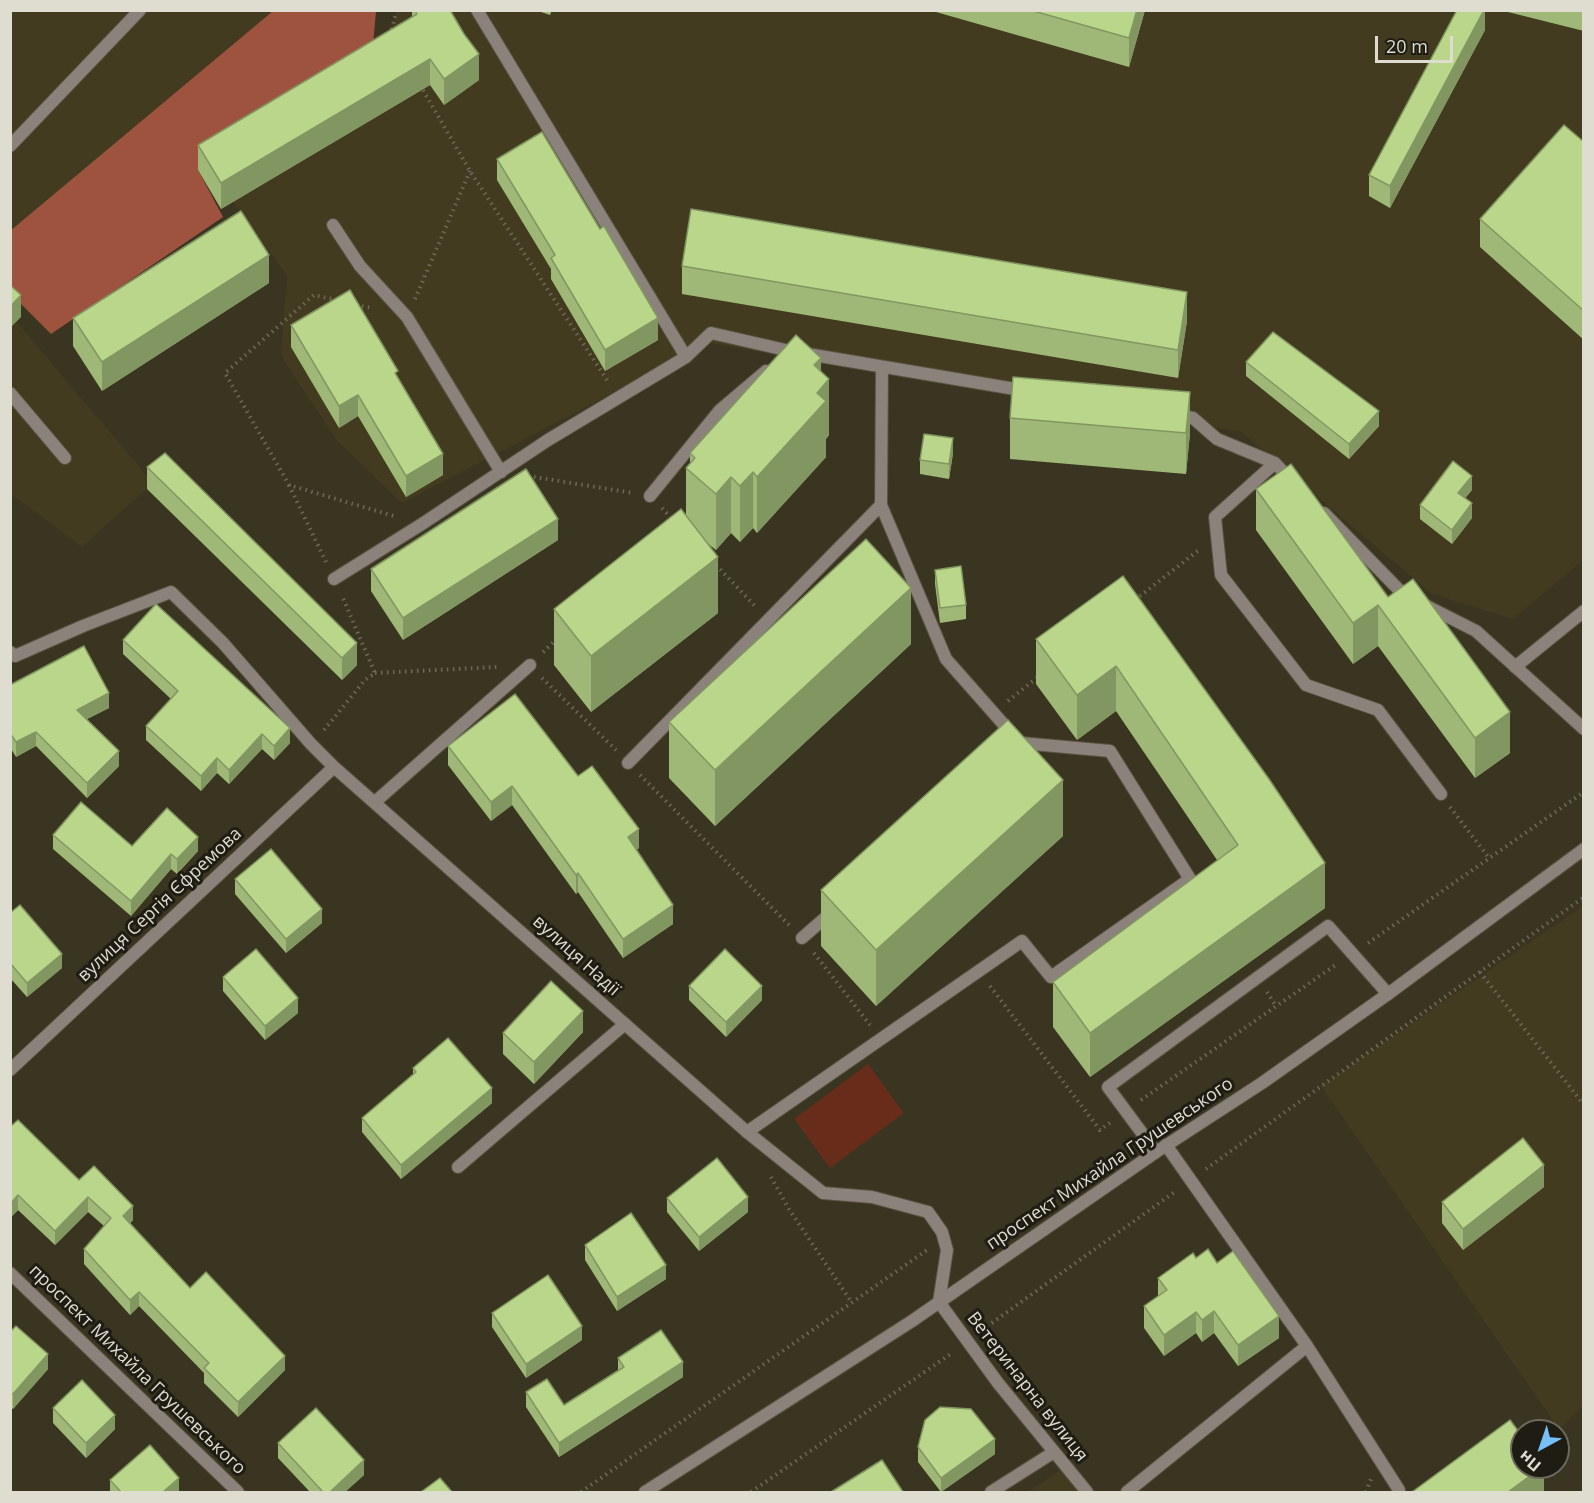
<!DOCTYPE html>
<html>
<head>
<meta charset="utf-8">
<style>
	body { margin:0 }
	#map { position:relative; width:1594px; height:1503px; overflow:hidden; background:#3a3521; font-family:"Open Sans",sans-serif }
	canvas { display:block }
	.frame { position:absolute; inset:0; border:12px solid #dfdcd0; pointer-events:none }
	.north { position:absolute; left:1510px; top:1419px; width:60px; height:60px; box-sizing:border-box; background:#1f1c14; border:2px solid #6c695f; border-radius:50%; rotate:220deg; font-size:16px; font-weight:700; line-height:24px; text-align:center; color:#dfdcd0 }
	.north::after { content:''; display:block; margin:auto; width:21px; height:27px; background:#77bff7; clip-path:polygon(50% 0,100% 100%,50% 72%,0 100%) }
	.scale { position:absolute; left:1375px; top:36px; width:78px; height:27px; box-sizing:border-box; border:3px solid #dfdcd0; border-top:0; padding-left:8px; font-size:18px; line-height:21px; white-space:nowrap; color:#dfdcd0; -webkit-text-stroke:4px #1f1c14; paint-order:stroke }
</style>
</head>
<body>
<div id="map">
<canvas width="1594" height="1503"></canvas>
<div class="frame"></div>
<div class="north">Пн</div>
<div class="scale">20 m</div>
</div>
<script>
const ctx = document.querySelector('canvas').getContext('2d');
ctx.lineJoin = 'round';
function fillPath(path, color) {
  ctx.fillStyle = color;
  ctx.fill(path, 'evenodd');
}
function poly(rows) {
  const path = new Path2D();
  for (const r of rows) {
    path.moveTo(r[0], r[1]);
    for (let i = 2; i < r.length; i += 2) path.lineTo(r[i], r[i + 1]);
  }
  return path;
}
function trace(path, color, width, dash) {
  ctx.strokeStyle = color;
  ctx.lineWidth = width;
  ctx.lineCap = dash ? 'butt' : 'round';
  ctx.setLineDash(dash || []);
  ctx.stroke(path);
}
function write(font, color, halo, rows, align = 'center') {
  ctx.font = font + ' "Open Sans",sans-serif';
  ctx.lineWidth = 6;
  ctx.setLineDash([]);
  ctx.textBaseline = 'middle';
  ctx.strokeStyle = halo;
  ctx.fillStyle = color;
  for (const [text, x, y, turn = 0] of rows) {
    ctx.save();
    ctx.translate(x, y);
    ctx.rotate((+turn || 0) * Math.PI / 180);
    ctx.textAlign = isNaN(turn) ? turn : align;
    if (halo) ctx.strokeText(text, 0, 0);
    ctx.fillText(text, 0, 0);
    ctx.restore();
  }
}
fillPath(poly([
	[11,11,273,11,11,231],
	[396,11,1583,11,1583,560,1513,619,1432,594,1241,432,709,343,402,503,337,441,281,356,287,275,239,211,208,164,389,33],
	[10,314,153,483,82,547,11,494],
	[1583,906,1583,1406,1559,1429,1321,1086],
	[1062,1469,1080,1492,1028,1492]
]), '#423b20');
fillPath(poly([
	[868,1064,904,1113,830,1168,794,1119]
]), '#682c1b');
fillPath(poly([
	[273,11,376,11,373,45,198,170,223,217,51,334,11,294,10,231]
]), '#9e533e');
const service = poly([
	[477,10,686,357],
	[10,146,140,10],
	[333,225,360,266,407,317,501,472],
	[10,393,65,458],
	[1175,415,1193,418,1217,439,1275,463,1292,481],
	[1275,463,1215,517,1221,575,1306,685,1378,710,1441,794],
	[650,496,720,410,766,371],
	[881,505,946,659,1013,735],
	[1324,513,1403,594,1476,631,1584,729],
	[334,579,422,524,548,440,686,357,711,333,790,351,1027,391],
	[1515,667,1584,611],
	[628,763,881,505,882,367],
	[375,802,530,665],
	[802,938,833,911],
	[747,1132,1022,941,1051,977,1190,879,1110,751,1021,743],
	[1166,1145,1307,1346,1399,1490],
	[1156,1152,1108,1087,1328,926,1388,994],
	[458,1167,625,1024],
	[991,1492,1054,1452],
	[1127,1492,1307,1346]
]);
const minor = poly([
	[10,652,15,656,83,626,171,592,223,643,311,744,334,767,747,1132,823,1193,872,1197,928,1212,942,1232,947,1250,939,1302,998,1383,1087,1492],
	[10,1070,334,767],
	[10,1273,238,1492]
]);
const tertiary = poly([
	[645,1492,912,1321,1156,1152,1262,1083,1388,994,1584,849]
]);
trace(service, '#585340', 14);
trace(minor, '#585340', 14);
trace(tertiary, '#585340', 14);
trace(poly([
	[390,35,397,10],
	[420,85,470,171,609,383],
	[415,299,470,171],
	[337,300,314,295,225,373,289,485,397,517],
	[356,305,372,308],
	[528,476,633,493],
	[289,485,326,562],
	[662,508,673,520],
	[716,565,756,607],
	[1135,600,1200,549],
	[543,652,557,639],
	[375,673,497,667],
	[542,678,616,750],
	[1008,701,1038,677],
	[324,730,365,680,375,673,342,596],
	[640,775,789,925],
	[1450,807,1489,858],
	[1368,943,1584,792],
	[814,953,870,1025],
	[1480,972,1584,1105],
	[990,986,1100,1130,1111,1122],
	[1267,992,1276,1006],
	[1141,1100,1337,964],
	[1206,1169,1584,897],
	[771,1177,789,1209,852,1303],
	[982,1330,1176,1191],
	[581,1492,927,1250],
	[751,1492,952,1353],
	[1366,1492,1371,1479]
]), '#6e6a59', 4, [1.5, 4.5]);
trace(service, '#8a827b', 12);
trace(minor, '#8a827b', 12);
trace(tertiary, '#8a827b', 12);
fillPath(poly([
	[412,10,450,10,479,80,444,105,430,85,221,209,198,170,198,145,412,17],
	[535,10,552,10,550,15],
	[929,10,1145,10,1129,67],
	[1485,10,1485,30,1390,208,1369,196,1369,175],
	[1500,10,1584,10,1584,31],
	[1584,142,1584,340,1480,247,1480,219],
	[497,159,658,340,605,371,551,279,551,269,497,180],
	[682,266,1187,321,1178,378,682,294],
	[269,283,102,391,73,346,73,318],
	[291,325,398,378,443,475,406,497,358,416,339,428,291,347],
	[1246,362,1379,426,1349,459,1246,376],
	[821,371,829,435,826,439,826,457,757,533,753,528,740,542,731,533,716,550,707,543,718,613,591,712,554,665,554,609,686,516,686,468,690,463,690,453],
	[1010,418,1190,433,1186,474,1010,459],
	[953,453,949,479,920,474,920,460],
	[147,467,357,665,342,680,147,489],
	[1256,489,1388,597,1510,753,1475,778,1378,646,1353,664,1256,530],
	[1472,490,1465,498,1472,518,1452,544,1420,519,1420,505],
	[558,540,403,640,371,591,371,569],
	[935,570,966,605,966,619,940,623,935,584],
	[1123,576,1325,908,1090,1077,1053,1027,1053,982,1217,860,1116,711,1077,740,1036,684,1036,639],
	[123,640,290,743,274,760,262,749,229,784,217,773,201,791,146,740,146,726,171,699,123,654],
	[911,644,715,826,669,778,669,722],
	[10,685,109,708,87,719,119,766,87,798,36,746,16,757,10,747],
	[448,746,578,776,639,848,636,850,673,924,623,958,578,892,576,894,512,805,491,821,448,765],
	[53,835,132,846,198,851,177,874,171,869,131,916,53,849],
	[1063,836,876,1006,821,946,821,890],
	[235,879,322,923,286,953,235,894],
	[10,913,62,968,27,997,10,978],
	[223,977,298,1013,265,1040,223,991],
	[689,986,762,1000,726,1037,689,1000],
	[583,1032,534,1084,503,1054,503,1033],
	[413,1068,492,1103,401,1179,362,1132,362,1118,413,1075],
	[10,1127,133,1220,130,1223,190,1288,285,1370,238,1417,204,1383,204,1373,139,1306,130,1315,84,1264,84,1249,104,1226,88,1212,55,1245,18,1210,12,1216,10,1215],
	[1544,1187,1463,1250,1442,1223,1442,1202],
	[667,1198,748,1212,699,1251,667,1212],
	[585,1245,666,1279,617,1311,585,1260],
	[1196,1258,1217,1263,1279,1338,1238,1366,1214,1333,1202,1342,1196,1333,1164,1356,1144,1328,1144,1306,1158,1296,1158,1278],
	[492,1313,582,1340,526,1378,492,1327],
	[10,1332,48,1369,13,1409,10,1406],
	[618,1358,683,1377,559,1457,526,1407,526,1392,564,1405,618,1370],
	[53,1408,115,1429,86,1458,53,1423],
	[278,1443,364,1475,345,1492,310,1492,278,1458],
	[918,1447,995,1454,941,1492,918,1462],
	[110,1480,179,1492,110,1492]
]), '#a0b877');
fillPath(poly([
	[1137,10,1145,10,1129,67,1129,38],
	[1484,10,1485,10,1485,30,1390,208,1390,186],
	[479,54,479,80,444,105,444,79],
	[430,59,430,85,221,209,221,183],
	[269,255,269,283,102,391,102,362],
	[1187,292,1187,321,1178,378,1178,350],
	[21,295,21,317,10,328,10,307],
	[658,318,658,340,605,371,605,350],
	[821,358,821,388,829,379,829,435,826,439,826,457,757,533,757,477,814,365],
	[1190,392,1190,433,1186,474,1186,433],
	[358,395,358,416,339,428,339,406],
	[1379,411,1379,426,1349,459,1349,444],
	[953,438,953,453,949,479,949,464],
	[443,454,443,475,406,497,406,476],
	[753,472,753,528,740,542,740,486],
	[1472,476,1472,490,1458,507,1458,493],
	[731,477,731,533,716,550,716,494],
	[1472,503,1472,518,1452,544,1452,530],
	[558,519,558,540,403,640,403,618],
	[718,557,718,613,591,712,591,656],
	[911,588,911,644,715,826,715,770],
	[1378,605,1378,646,1353,664,1353,623],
	[357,643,357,665,342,680,342,658],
	[1116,666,1116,711,1077,740,1077,695],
	[109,693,109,708,77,724,77,710],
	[1510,712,1510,753,1475,778,1475,738],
	[290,728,290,743,274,760,274,746],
	[36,732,36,746,16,757,16,742],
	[262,734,262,749,229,784,229,770],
	[119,751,119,766,87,798,87,783],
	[217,758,217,773,201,791,201,776],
	[1063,780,1063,836,876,1006,876,950],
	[512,786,512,805,491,821,491,802],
	[639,829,639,848,628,856,628,837],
	[198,837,198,851,177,874,177,859],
	[171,854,171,869,131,916,131,901],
	[1325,863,1325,908,1090,1077,1090,1033],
	[578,873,578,892,576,894,576,875],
	[673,905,673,924,623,958,623,939],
	[322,909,322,923,286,953,286,939],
	[62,954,62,968,27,997,27,983],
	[762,986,762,1000,726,1037,726,1022],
	[298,998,298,1013,265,1040,265,1026],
	[583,1011,583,1032,534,1084,534,1062],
	[492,1088,492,1103,401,1179,401,1165],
	[1544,1165,1544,1187,1463,1250,1463,1229],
	[18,1195,18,1210,12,1216,12,1202],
	[88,1197,88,1212,55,1245,55,1231],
	[748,1197,748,1212,699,1251,699,1237],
	[133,1206,133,1220,123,1230,123,1216],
	[666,1265,666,1279,617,1311,617,1297],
	[139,1292,139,1306,130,1315,130,1300],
	[1214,1311,1214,1333,1202,1342,1202,1320],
	[1196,1312,1196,1333,1164,1356,1164,1335],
	[1279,1316,1279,1338,1238,1366,1238,1345],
	[582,1326,582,1340,526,1378,526,1364],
	[48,1354,48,1369,13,1409,13,1394],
	[285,1356,285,1370,238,1417,238,1402],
	[683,1362,683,1377,559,1457,559,1443],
	[115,1415,115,1429,86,1458,86,1443],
	[995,1439,995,1454,941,1492,941,1478],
	[364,1460,364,1475,345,1492,330,1492],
	[1542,1467,1544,1467,1544,1492,1508,1492],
	[179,1478,179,1492,163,1492]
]), '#829661');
const building = poly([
	[415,10,450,10,464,34,479,54,444,79,430,59,221,183,198,145,417,14,415,10],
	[1030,10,1137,10,1129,38,1030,10],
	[1457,10,1484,10,1390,186,1369,175,1457,10],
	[1564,125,1584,142,1584,311,1480,219,1564,125],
	[542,132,600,229,604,226,658,318,605,350,551,258,555,255,497,159,542,132],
	[691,209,1187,292,1178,350,682,266,691,209],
	[241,211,269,255,102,362,73,318,241,211],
	[10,285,21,295,10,307,10,285],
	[350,290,398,371,395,373,443,454,406,476,358,395,339,406,291,325,350,290],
	[1273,332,1379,411,1349,444,1246,362,1273,332],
	[796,335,821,358,814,365,829,379,817,393,826,401,757,477,753,472,740,486,731,477,716,494,686,468,695,458,690,453,796,335],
	[1013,377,1190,392,1186,433,1010,418,1013,377],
	[924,434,953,438,949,464,920,460,924,434],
	[165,453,357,643,342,658,147,467,165,453],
	[1453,461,1472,476,1458,493,1472,503,1452,530,1420,505,1453,461],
	[1291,464,1388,597,1413,579,1510,712,1475,738,1378,605,1353,623,1256,489,1291,464],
	[526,469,558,519,403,618,371,569,526,469],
	[681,509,718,557,591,656,554,609,681,509],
	[866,539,911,588,715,770,669,722,866,539],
	[961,566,966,605,940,608,935,570,961,566],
	[1123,576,1269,779,1325,863,1090,1033,1053,982,1238,845,1116,666,1077,695,1036,639,1123,576],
	[156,604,290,728,274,746,262,734,229,770,217,758,201,776,146,726,178,691,123,640,156,604],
	[84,646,109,693,77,710,119,751,87,783,36,732,16,742,10,733,10,685,84,646],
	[515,694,578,776,592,766,639,829,628,837,673,905,623,939,578,873,576,875,512,786,491,802,448,746,515,694],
	[1008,720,1063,780,876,950,821,890,1008,720],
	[81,802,132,846,167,808,198,837,177,859,171,854,131,901,53,835,81,802],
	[271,849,322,909,286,939,235,879,271,849],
	[20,905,62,954,27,983,10,963,10,913,20,905],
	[256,949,298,998,265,1026,223,977,256,949],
	[725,949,762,986,726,1022,689,986,725,949],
	[551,981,583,1011,534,1062,503,1033,551,981],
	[448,1038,492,1088,401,1165,362,1118,416,1072,413,1068,448,1038],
	[18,1120,79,1180,94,1166,133,1206,123,1216,190,1288,206,1272,285,1356,238,1402,204,1368,209,1363,139,1292,130,1300,84,1249,111,1218,88,1197,55,1231,18,1195,12,1202,10,1201,10,1127,18,1120],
	[1523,1138,1544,1165,1463,1229,1442,1202,1523,1138],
	[717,1158,748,1197,699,1237,667,1198,717,1158],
	[631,1213,666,1265,617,1297,585,1245,631,1213],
	[1208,1249,1217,1263,1233,1251,1279,1316,1238,1345,1214,1311,1202,1320,1196,1312,1164,1335,1144,1306,1167,1290,1158,1278,1193,1253,1196,1258,1208,1249],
	[548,1275,582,1326,526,1364,492,1313,548,1275],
	[16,1326,48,1354,13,1394,10,1392,10,1332,16,1326],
	[661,1330,683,1362,559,1443,526,1392,547,1379,564,1405,624,1367,618,1358,661,1330],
	[82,1380,115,1415,86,1443,53,1408,82,1380],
	[940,1407,971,1409,995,1439,941,1478,918,1447,925,1420,940,1407],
	[316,1408,364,1460,330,1492,323,1492,278,1443,316,1408],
	[1510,1420,1522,1436,1522,1467,1542,1467,1508,1492,1412,1492,1510,1420],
	[150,1445,179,1478,163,1492,121,1492,110,1480,150,1445],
	[882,1460,903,1492,831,1492,882,1460],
	[440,1478,452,1492,421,1492,440,1478]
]);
fillPath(building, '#bad68a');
trace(building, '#829661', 1.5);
write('18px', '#dfdcd0', '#1f1c14', [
	["вулиця Сергія Єфремова",160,905,-43],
	["вулиця Надії",576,956,42],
	["проспект Михайла Грушевського",1110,1164,-34],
	["проспект Михайла Грушевського",137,1370,44],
	["Ветеринарна вулиця",1027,1387,52]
]);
</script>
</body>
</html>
